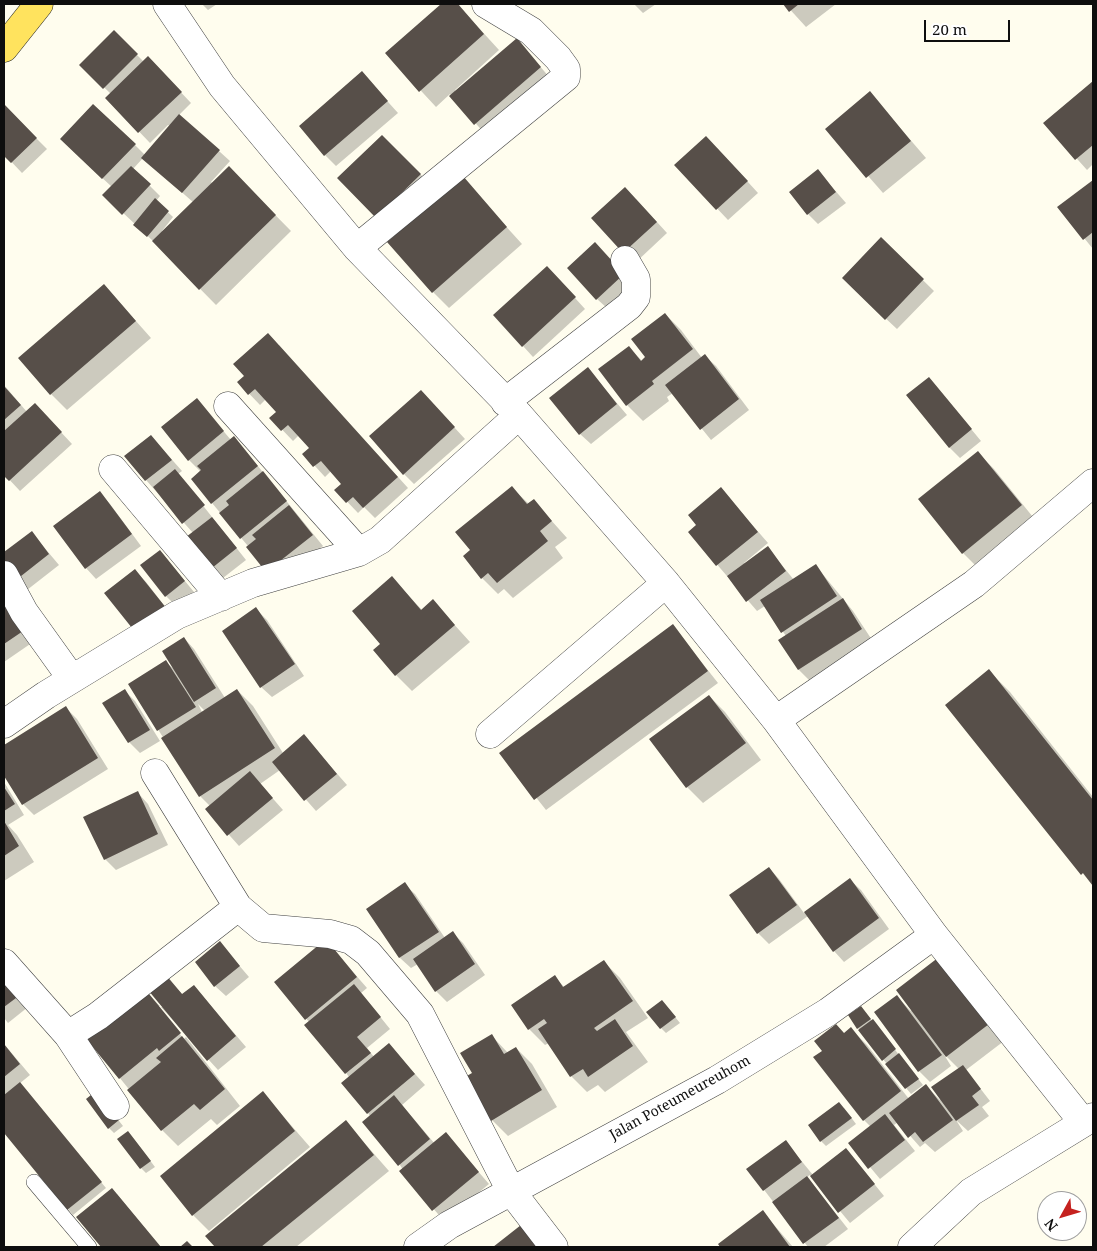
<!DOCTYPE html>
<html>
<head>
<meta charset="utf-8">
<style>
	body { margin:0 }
	#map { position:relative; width:1097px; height:1251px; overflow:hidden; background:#fffdee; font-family:"Noto Serif",serif }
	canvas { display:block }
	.frame { position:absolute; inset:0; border:5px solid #0e0e0e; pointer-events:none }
	.north { position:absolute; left:1037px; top:1191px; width:50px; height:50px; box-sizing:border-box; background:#fff; border:1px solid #9f9f9f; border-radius:50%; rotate:231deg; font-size:14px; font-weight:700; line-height:20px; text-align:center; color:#0e0e0e }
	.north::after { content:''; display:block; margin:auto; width:18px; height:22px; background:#c5221f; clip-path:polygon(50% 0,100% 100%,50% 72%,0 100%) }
	.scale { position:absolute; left:924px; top:20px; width:86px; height:22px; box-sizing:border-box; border:2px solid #0e0e0e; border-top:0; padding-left:6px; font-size:15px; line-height:18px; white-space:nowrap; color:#0e0e0e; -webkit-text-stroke:4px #fff; paint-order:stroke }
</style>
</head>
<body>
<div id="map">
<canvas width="1097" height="1251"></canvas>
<div class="frame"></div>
<div class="north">N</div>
<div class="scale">20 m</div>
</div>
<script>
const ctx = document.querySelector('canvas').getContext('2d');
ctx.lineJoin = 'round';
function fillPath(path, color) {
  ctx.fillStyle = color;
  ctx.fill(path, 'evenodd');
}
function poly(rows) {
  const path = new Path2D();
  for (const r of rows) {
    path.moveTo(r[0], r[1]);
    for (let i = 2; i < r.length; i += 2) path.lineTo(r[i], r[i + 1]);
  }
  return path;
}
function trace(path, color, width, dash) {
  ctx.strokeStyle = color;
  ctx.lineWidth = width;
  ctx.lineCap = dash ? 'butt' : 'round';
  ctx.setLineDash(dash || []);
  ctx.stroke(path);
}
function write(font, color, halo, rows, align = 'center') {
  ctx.font = font + ' "Noto Serif",serif';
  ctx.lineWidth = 5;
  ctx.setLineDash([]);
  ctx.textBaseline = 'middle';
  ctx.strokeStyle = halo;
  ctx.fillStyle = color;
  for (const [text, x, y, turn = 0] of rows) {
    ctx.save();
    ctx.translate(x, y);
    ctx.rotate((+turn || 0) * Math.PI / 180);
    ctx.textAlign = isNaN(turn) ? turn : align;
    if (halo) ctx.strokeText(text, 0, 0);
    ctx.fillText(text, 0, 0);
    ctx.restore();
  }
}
fillPath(poly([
	[202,4,217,4,208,10],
	[443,4,457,4,499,50,455,90,456,92,517,40,551,79,485,134,450,94,436,107,386,53],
	[634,4,656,4,643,13],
	[785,4,836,4,806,27],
	[114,32,144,62,159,69,191,103,179,115,230,161,211,182,213,184,229,168,291,231,216,305,153,241,104,195,112,187,72,150,135,145,145,155,170,126,168,125,150,143,107,98,111,94,81,65],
	[143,158,194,203,163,232,162,231,173,217,156,201,160,196,133,169],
	[362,73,398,113,336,166,325,155],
	[1093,82,1093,164,1087,170,1045,123],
	[870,93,926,158,883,193,827,129],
	[4,106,47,149,22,173,4,154],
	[382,136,431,185,388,227],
	[717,148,758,193,728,220,676,165],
	[818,171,846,203,818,224,808,214],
	[462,178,522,244,449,308,433,292],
	[1093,181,1093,249,1059,207],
	[636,199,667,233,635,263,624,252],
	[881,239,934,291,897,329,854,289],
	[595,244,634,285,608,309,597,299],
	[557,278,585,309,533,357,523,346],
	[104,285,151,338,67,410,51,394],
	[665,314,681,330,702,358,705,356,716,366,749,410,711,440,673,393,667,397,669,401,643,421,627,405,629,347,642,361,647,357],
	[279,345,408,488,375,518,364,507,358,513,336,490,343,484,331,471,325,477,304,454,310,448,299,435,293,441,271,418,278,412,266,399,260,405,238,382],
	[588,369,627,415,591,444,580,434],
	[929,378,981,441,960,458,949,447],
	[4,385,27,412,45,415,72,444,20,491,4,474],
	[197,400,231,440,234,438,244,449,323,546,278,582,212,503,201,472,189,460],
	[431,402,465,439,414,484,404,474],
	[151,436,182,471,178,474,246,560,223,578,213,568,193,533,146,480],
	[978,453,994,469,1037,522,979,569,963,553],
	[512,488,529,504,533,500,567,538,555,547,563,558,513,598,504,589,498,594,482,578,472,550],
	[721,489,768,543,744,563,745,564,768,548,794,580,816,566,853,611,872,640,809,680,799,670,786,636,765,606,757,611,690,533,698,526],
	[100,493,110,504,141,546,96,579,86,568],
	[32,533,59,565,27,590,4,562,4,554],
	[160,551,194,592,176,606,166,596],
	[135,571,146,582,176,621],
	[392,578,422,610,433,601,470,642,412,691,396,675,382,644],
	[4,593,36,640,4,662],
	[256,609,267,620,304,676,272,697,261,687],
	[673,626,718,683,546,810,501,753],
	[184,638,194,649,225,698,237,690,253,706,283,753,304,736,347,785,316,811,280,770,260,784,283,810,239,846,206,809,210,806,200,796,130,685,166,662,174,669],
	[198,704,205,711,202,712],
	[989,671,1010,692,1093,797,1093,886,947,705],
	[124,690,135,701,160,741,140,753,129,742,104,703],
	[709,696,725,712,761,760,703,803,687,787],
	[66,708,77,719,108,769,34,815,23,804,4,774,4,747],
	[4,782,24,815,8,825,17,835,34,862,4,881],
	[138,793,148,804,168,845,116,870,105,859],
	[769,868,779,879,804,913,850,880,861,890,889,929,844,962,834,951,808,916,769,944,758,933],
	[404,884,415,894,445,938,453,933,463,943,485,975,447,1002,436,991,418,964,411,968,400,958,367,909],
	[326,941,367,988,361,993,390,1029,367,1048,374,1057,389,1045,425,1085,402,1105,435,1144,446,1134,489,1184,444,1221,401,1171,403,1170,368,1113,349,1077,309,1022,276,982],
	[220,943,249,977,226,996,215,986],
	[939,959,1004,1041,966,1070,990,1101,982,1107,989,1116,968,1131,956,1120,963,1131,935,1152,925,1143,920,1147,898,1122,894,1125,915,1151,880,1179,850,1143,871,1127,864,1120,845,1034,851,1029,867,1045,909,1099,926,1086,940,1100,959,1069,943,1053,951,1066,930,1082,919,1071,876,1012,897,997,911,1011],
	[604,962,620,978,648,1018,626,1032,648,1062,605,1092,598,1085,587,1092,571,1076,549,1043,545,1045,529,1029,513,1006,555,977,565,988],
	[4,966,33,1003,8,1023,4,1018],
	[166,977,183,995,194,986,246,1047,218,1070,161,1007,164,1007],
	[145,991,160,1006,157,1006,184,1039,186,1037,240,1106,217,1125,211,1119,178,1146,162,1130,89,1040],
	[662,1001,680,1023,666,1033,661,1028],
	[865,1012,923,1085,911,1094,858,1028],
	[492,1036,508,1053,516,1048,532,1064,557,1107,508,1136,492,1120],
	[4,1044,30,1075,19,1084,106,1188,73,1215,4,1131],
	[263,1093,310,1147,209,1231,193,1215],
	[101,1098,123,1126,114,1133,109,1128],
	[844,1108,856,1124,826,1146,821,1141],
	[346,1122,389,1171,296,1247,216,1247,207,1236],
	[133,1138,155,1167,146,1173,141,1168],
	[785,1141,813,1175,846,1149,884,1196,850,1223,810,1175,807,1177,848,1229,824,1247,808,1247,748,1169],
	[117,1194,160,1247,102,1247,78,1217],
	[763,1212,793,1247,721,1247,719,1245]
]), '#0003');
fillPath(poly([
	[441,4,458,4,484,34,419,92,385,53],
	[783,4,799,4,789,12],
	[114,30,138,54,103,89,79,65],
	[517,38,541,67,474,125,449,96],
	[148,56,182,92,138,133,105,98],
	[362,71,388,101,324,156,299,126],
	[1093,81,1093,145,1075,160,1043,123],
	[870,91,911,141,866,178,825,129],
	[4,104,37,138,11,163,4,156],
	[93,104,136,144,102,179,60,139],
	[179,114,220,150,182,193,141,158],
	[382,135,421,174,376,218,337,178],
	[706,136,748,181,716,210,674,165],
	[131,166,151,184,122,215,102,195],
	[229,166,276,215,199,290,152,241],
	[818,169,836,192,807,215,789,192],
	[463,176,507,227,432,293,387,242],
	[1093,180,1093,232,1083,240,1057,207],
	[625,187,657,222,623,253,591,218],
	[155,198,169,211,147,237,133,225],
	[881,237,924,279,885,320,842,278],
	[595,242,624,274,596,300,567,268],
	[547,266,576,297,522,347,493,315],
	[104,284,136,321,50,395,18,358],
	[665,313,693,349,652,381,654,384,626,406,598,369,629,346,641,361,645,357,631,339],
	[268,333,398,477,363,508,353,497,346,503,334,490,341,484,321,461,313,467,302,454,309,448,288,425,281,431,269,418,276,412,255,389,248,395,237,382,244,376,233,364],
	[705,354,739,399,700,430,665,385],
	[588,367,617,404,579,435,549,398],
	[929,377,972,429,949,448,906,395],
	[4,386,21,405,4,420],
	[421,390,455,427,403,475,369,436],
	[197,398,224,431,188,461,161,427],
	[35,403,62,432,9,481,4,476,4,431],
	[151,435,172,460,145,481,124,456],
	[234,436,258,466,211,504,191,479,201,470,197,466],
	[978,451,1022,505,962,554,918,499],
	[175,469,205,505,182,524,153,487],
	[263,471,287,501,240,539,219,513,229,505,226,501],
	[512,486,527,504,534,499,552,521,540,531,548,541,497,583,488,573,481,579,463,556,470,550,455,532],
	[721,487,758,532,716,566,688,532,696,525,688,515],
	[100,491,132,534,85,569,53,526],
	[289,505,313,535,266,572,246,547,256,539,252,535],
	[212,517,237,548,212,568,186,537],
	[32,531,49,554,16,580,4,564,4,552],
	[768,546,786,571,746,602,727,576],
	[160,550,185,581,165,597,140,565],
	[816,564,837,596,781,633,760,600],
	[135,569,167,609,136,633,104,593],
	[392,576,421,610,433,599,455,625,395,676,373,650,380,644,352,611],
	[4,597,26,629,4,644],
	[843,598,862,629,798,670,778,640],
	[256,607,295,664,260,688,222,631],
	[673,624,708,671,534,800,499,753],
	[184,637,216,688,194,702,162,651],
	[166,660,196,707,157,731,128,684],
	[989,669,1093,800,1093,886,1083,873,1081,875,945,705],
	[125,689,150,730,128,743,102,703],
	[237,689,275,748,199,797,161,738],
	[709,695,746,743,686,788,649,739],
	[66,706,98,758,22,805,4,776,4,745],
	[304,734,337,774,304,801,272,762],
	[250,771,273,798,227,836,205,809],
	[4,787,15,804,4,811],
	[138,791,158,834,104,860,83,817],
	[4,821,19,846,4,856],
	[769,867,797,905,757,934,729,895],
	[850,878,879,918,833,952,804,912],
	[405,882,439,932,399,958,366,909],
	[453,931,475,964,435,992,413,959],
	[326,939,357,977,305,1020,274,982],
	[220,941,240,966,214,987,195,962],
	[939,957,989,1024,946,1057,896,990],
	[604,960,633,1001,594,1028,597,1031,615,1019,633,1046,588,1077,583,1069,570,1077,538,1029,547,1023,544,1019,528,1030,511,1005,555,975,563,987],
	[4,967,24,992,4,1007],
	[166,975,182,994,194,985,236,1036,207,1061,148,990],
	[354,984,381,1017,357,1037,371,1053,345,1074,304,1025],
	[145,989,181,1033,159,1051,157,1048,119,1079,87,1040],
	[897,995,942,1055,918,1072,874,1012],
	[662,1000,676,1017,660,1029,646,1012],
	[861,1006,871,1019,857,1029,848,1015],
	[873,1019,896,1049,882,1061,858,1030],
	[836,1024,844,1033,851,1027,901,1091,863,1121,813,1057,822,1051,814,1041],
	[492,1034,504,1054,516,1047,542,1090,491,1121,465,1077,472,1073,460,1053],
	[182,1036,225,1089,200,1110,194,1104,161,1131,127,1090,161,1062,156,1058],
	[389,1043,415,1074,367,1114,341,1083],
	[4,1044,20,1064,4,1077],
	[899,1053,919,1079,905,1089,885,1064],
	[963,1065,981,1089,972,1096,979,1105,956,1121,931,1087],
	[20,1082,102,1182,67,1210,4,1133,4,1095],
	[926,1084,953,1120,923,1142,915,1132,908,1138,889,1113],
	[96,1091,119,1120,108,1129,86,1099],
	[263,1091,295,1131,192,1216,160,1176],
	[394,1095,430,1139,398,1166,362,1122],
	[839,1102,852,1118,820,1142,808,1125],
	[885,1114,905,1140,868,1169,848,1143],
	[346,1120,374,1155,261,1247,215,1247,205,1236],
	[128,1131,151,1161,140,1169,117,1139],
	[446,1132,479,1172,432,1211,399,1171],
	[786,1140,802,1162,763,1191,746,1169],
	[846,1148,875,1184,838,1213,810,1176],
	[807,1176,839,1218,803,1244,772,1202],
	[112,1188,161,1247,101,1247,76,1217],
	[763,1210,790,1247,720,1247,718,1244],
	[521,1225,539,1247,493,1247],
	[187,1241,193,1247,180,1247]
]), '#574f49');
const service = poly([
	[34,1182,89,1247]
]);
const minor = poly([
	[167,4,222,86,357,248,519,415,666,583,776,720,934,935,1083,1122],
	[357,248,566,77,566,69,558,58,531,31,486,4],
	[505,402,629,306,636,297,636,279,625,260],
	[228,406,359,552],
	[113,469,221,597],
	[4,575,24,612,72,679],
	[776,720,974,584,1093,483],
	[4,724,46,695,177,615,253,583,359,552,380,540,519,415],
	[490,734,666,583],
	[155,773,238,907,263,928,330,934,351,940,368,953,420,1014,511,1191,554,1247],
	[4,963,68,1035,115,1106],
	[68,1035,98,1016,238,907],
	[418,1247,449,1225,717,1080,828,1012,934,935]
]);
const tertiary = poly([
	[912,1247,971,1192,1093,1117]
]);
const primary = poly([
	[4,48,39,4]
]);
trace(service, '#414141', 16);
trace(minor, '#414141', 29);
trace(tertiary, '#414141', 29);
trace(primary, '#1f1f1f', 29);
trace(service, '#fff', 15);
trace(minor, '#fff', 28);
trace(tertiary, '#fff', 28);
trace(primary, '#ffe35e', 28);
write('14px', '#0e0e0e', '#fff', [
	["Jalan Poteumeureuhom",680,1098,-29]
]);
</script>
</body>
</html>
